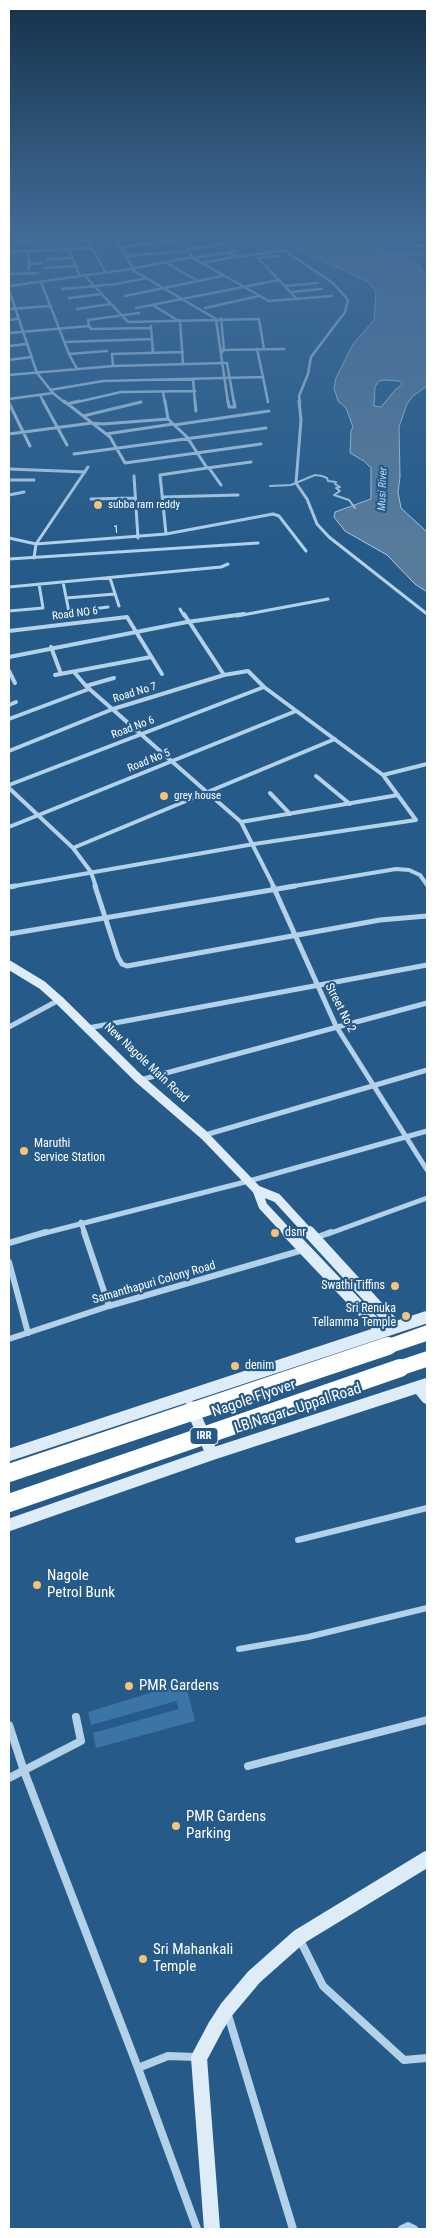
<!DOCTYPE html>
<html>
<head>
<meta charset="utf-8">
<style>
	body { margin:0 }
	#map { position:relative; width:436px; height:2238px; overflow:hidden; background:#265b89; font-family:"Roboto Condensed",sans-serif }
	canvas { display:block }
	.frame { position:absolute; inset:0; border:10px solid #fff; pointer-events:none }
</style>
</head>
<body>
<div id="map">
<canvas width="436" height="2238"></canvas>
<div class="frame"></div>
</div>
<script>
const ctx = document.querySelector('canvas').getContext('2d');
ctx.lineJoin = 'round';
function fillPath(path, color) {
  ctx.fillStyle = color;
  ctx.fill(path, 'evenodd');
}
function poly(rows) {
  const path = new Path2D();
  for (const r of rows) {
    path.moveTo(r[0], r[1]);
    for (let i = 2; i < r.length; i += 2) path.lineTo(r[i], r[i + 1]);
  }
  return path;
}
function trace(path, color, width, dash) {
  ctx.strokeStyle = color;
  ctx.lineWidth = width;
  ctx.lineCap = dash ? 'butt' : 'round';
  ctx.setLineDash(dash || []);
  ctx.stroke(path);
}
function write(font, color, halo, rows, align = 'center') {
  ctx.font = font + ' "Roboto Condensed",sans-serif';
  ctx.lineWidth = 4.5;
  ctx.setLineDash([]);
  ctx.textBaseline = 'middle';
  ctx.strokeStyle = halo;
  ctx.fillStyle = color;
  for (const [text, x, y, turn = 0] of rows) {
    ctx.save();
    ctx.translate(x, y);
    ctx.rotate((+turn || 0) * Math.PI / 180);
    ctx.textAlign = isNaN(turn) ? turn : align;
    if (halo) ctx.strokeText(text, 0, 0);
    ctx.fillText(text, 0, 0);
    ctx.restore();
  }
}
fillPath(poly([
	[185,1682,195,1721,96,1748,93,1733,179,1709,176,1701,91,1725,88,1712]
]), '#3b75a6');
const water = poly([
	[267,235,338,235,408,258,417,263,427,277,427,386,413,396,407,404,399,427,400,477,398,492,401,508,427,532,427,592,415,584,387,555,345,531,334,517,335,512,371,499,371,468,364,461,350,453,351,431,353,427,346,408,338,401,334,388,336,378,353,344,374,320,376,292,368,282,360,278,267,235],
	[385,380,399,381,403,384,396,389,381,407,374,406,375,387,379,381,385,380]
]);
fillPath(water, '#577b9b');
trace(water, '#a8cdea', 1);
trace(poly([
	[270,486,291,485,315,475,322,476,327,478,328,481,336,482,335,484,340,487,336,488,340,491,334,495,349,500,355,508]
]), '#a8cdea', 2);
fillPath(poly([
	[427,253,427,257,401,256,404,254,427,253]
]), '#577b9b');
trace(poly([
	[54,235,55,241,159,235],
	[85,235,106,273],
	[232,235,246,240],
	[115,238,133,268],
	[407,239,427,239],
	[65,241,80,276],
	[9,242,55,239],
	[226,244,187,249,193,258,269,301,332,296],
	[415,246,427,246],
	[121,247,225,235],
	[28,251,29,269],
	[9,252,92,248],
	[228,253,239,257,284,250,333,283,348,300,345,312,311,357,308,374,299,396,300,403],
	[125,256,188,251],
	[194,258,236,251],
	[258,258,297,299],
	[258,258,279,256],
	[48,259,72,258],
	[201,263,235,257],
	[29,264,42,263],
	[45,268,76,266],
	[131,269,216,319,228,403],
	[9,274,38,273],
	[85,276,128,322,259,319,264,349],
	[198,281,222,276],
	[41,282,69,354,77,369],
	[9,286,131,269,191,257],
	[285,286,317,283],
	[62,289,116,284,147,278],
	[9,290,37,373,53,393,65,403],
	[291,292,322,289],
	[125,296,198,281,165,262],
	[69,298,101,294],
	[153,305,177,320],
	[136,308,279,280],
	[205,308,259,296],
	[9,309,51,306],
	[77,309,111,304],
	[221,318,224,350,221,353],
	[9,320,17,319],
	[180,320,183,364],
	[89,326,88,320,139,313],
	[151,326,153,353],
	[9,333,89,326,91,329,151,328],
	[65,342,152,339],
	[9,346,26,344],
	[221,350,284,349],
	[69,354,107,351],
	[9,360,31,357],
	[227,363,234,403],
	[113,366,112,354,183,352],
	[9,375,113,366,225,363],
	[263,377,268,402],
	[193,379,195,403],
	[50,390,103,381,263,377,257,349],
	[163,392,165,403],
	[40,395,44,403],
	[9,399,53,393],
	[73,403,121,392,195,391],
	[139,403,141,402]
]), '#b3d1e9', 2.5);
trace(poly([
	[43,401,67,445],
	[64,401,110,437,125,463,261,444],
	[165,401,168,419],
	[195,401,196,411],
	[228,401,229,407,235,407,234,401],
	[299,401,301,420,296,483,307,499,317,524,329,537,427,614],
	[9,403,30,446],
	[67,404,79,401],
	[83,416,141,402],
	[174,425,269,411],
	[9,434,92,423,103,424,168,419,187,437,207,468,160,475,166,534,36,544,9,538],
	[106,434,173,424],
	[74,454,266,428],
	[207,468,251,462],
	[209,468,221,485],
	[9,469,85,472],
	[134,476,138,538],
	[9,480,34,480],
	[9,495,24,492],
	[162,497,238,495],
	[91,499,134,498],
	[166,534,273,514,279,516,306,551],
	[34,558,36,544,88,467],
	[9,559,258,543],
	[110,578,119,606],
	[63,582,69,612,108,607],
	[9,587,221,567,228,564],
	[66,598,115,594],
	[180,609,184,616],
	[9,611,43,608,39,584],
	[237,616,328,599]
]), '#b3d1e9', 3);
trace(poly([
	[184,614,224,675],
	[9,631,127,617,162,674],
	[51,647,61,674],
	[9,657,187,622,244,614],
	[9,671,15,683],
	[74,672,86,686,241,822,274,887],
	[55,675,151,657],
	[86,686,114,678],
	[9,705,16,702],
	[9,719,89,689],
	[9,751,113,709,224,675,248,671,264,687,383,775,416,820,254,844,9,887],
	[383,775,427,764],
	[316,776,350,804],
	[9,785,264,687],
	[9,788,73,848,91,872,96,887],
	[270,793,290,814],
	[241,822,398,795],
	[9,827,296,711],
	[73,848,335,739],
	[288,887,396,869,409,870,420,875,427,885]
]), '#b3d1e9', 4);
trace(poly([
	[95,886,118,957,122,964,127,966,380,920,427,916],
	[273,886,336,1026,427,1170],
	[9,887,15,886],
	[9,934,295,886],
	[9,1027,59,1000],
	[88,1028,427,965],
	[140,1080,427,1003],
	[205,1135,427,1070],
	[81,1222,85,1234],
	[41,1234,249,1181,427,1131],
	[328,1234,427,1198]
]), '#b3d1e9', 5);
trace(poly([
	[84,1232,109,1306],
	[315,1238,331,1232],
	[9,1243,46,1232],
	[9,1262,28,1333],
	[9,1339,109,1306,303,1250],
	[298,1540,427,1508],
	[239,1649,308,1637,427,1608]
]), '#b3d1e9', 6);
trace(poly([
	[9,1725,24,1771,138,2068,197,2229],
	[248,1766,427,1720],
	[9,1778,81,1741,76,1717],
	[300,1940,323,1986,404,2060,427,2058],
	[228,2015,293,2229],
	[138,2068,168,2056,196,2057],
	[402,2229,408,2226,414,2229]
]), '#b3d1e9', 8);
trace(poly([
	[9,965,42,985,59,1000,138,1078,204,1135,257,1190,277,1198,310,1234],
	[257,1190,263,1206,289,1234]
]), '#deecf8', 9);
trace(poly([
	[288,1232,382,1331],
	[309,1232,396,1327],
	[418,1387,427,1398],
	[191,1407,212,1454],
	[9,1455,427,1317],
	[9,1525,212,1454,427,1384]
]), '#deecf8', 12);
trace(poly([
	[212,2229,199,2058,216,2026,227,2009,254,1977,299,1937,427,1859]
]), '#deecf8', 16);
fillPath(poly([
	[427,1325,427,1341,388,1354,382,1351,379,1346,382,1341,427,1325],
	[427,1351,427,1367,400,1376,394,1374,391,1368,394,1362,427,1351]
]), '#fff');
trace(poly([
	[9,1473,388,1346],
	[9,1503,400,1368]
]), '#fff', 18);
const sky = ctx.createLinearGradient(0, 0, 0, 548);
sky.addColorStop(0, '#15324b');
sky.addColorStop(0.43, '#416c97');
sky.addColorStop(1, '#416c9700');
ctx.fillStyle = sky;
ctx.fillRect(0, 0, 436, 548);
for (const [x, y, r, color] of [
	[98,505,5,"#f2c378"],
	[164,796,5,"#f2c378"],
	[24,1151,5,"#f2c378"],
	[275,1233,5,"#f2c378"],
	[395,1286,5,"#f2c378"],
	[406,1316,5,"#f2c378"],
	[235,1366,5,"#f2c378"],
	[37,1585,5,"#f2c378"],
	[129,1686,5,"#f2c378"],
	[176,1826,5,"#f2c378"],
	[143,1959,5,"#f2c378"]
]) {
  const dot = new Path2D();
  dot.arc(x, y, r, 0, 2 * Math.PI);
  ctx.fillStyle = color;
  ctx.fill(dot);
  trace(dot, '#265b89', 2);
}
write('italic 11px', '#bfdaf0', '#265b89', [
	["Musi River",383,489,-88]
]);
write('11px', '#fff', '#265b89', [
	["subba ram reddy",108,505],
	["grey house",174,796]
], 'left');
write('11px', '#fff', '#265b89', [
	["1",116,530,-3],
	["Road NO 6",75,614,-7],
	["Road No 7",135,693,-17],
	["Road No 6",133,728,-21],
	["Road No 5",149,761,-22]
]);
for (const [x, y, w] of [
	[204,1436,28]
]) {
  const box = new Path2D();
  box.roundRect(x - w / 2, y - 8.5, w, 17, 4);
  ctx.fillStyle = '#265b89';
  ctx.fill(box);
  trace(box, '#fff', 1);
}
write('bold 11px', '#fff', null, [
	["IRR",204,1436]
]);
write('12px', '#fff', '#265b89', [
	["Street No 2",340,1008,63],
	["New Nagole Main Road",146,1063,43],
	["Samanthapuri Colony Road",154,1283,-16]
]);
write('12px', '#fff', '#265b89', [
	["Maruthi",34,1144],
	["Service Station",34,1158],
	["dsnr",285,1233],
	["Swathi Tiffins",385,1286,"right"],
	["Sri Renuka",396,1309,"right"],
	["Tellamma Temple",396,1323,"right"],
	["denim",245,1366]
], 'left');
write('15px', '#fff', '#265b89', [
	["Nagole Flyover",254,1399,-19],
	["LB Nagar - Uppal Road",298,1409,-18]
]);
write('15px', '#fff', '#265b89', [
	["Nagole",47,1576],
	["Petrol Bunk",47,1593],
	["PMR Gardens",139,1686],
	["PMR Gardens",186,1817],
	["Parking",186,1834],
	["Sri Mahankali",153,1950],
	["Temple",153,1967]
], 'left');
</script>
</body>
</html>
